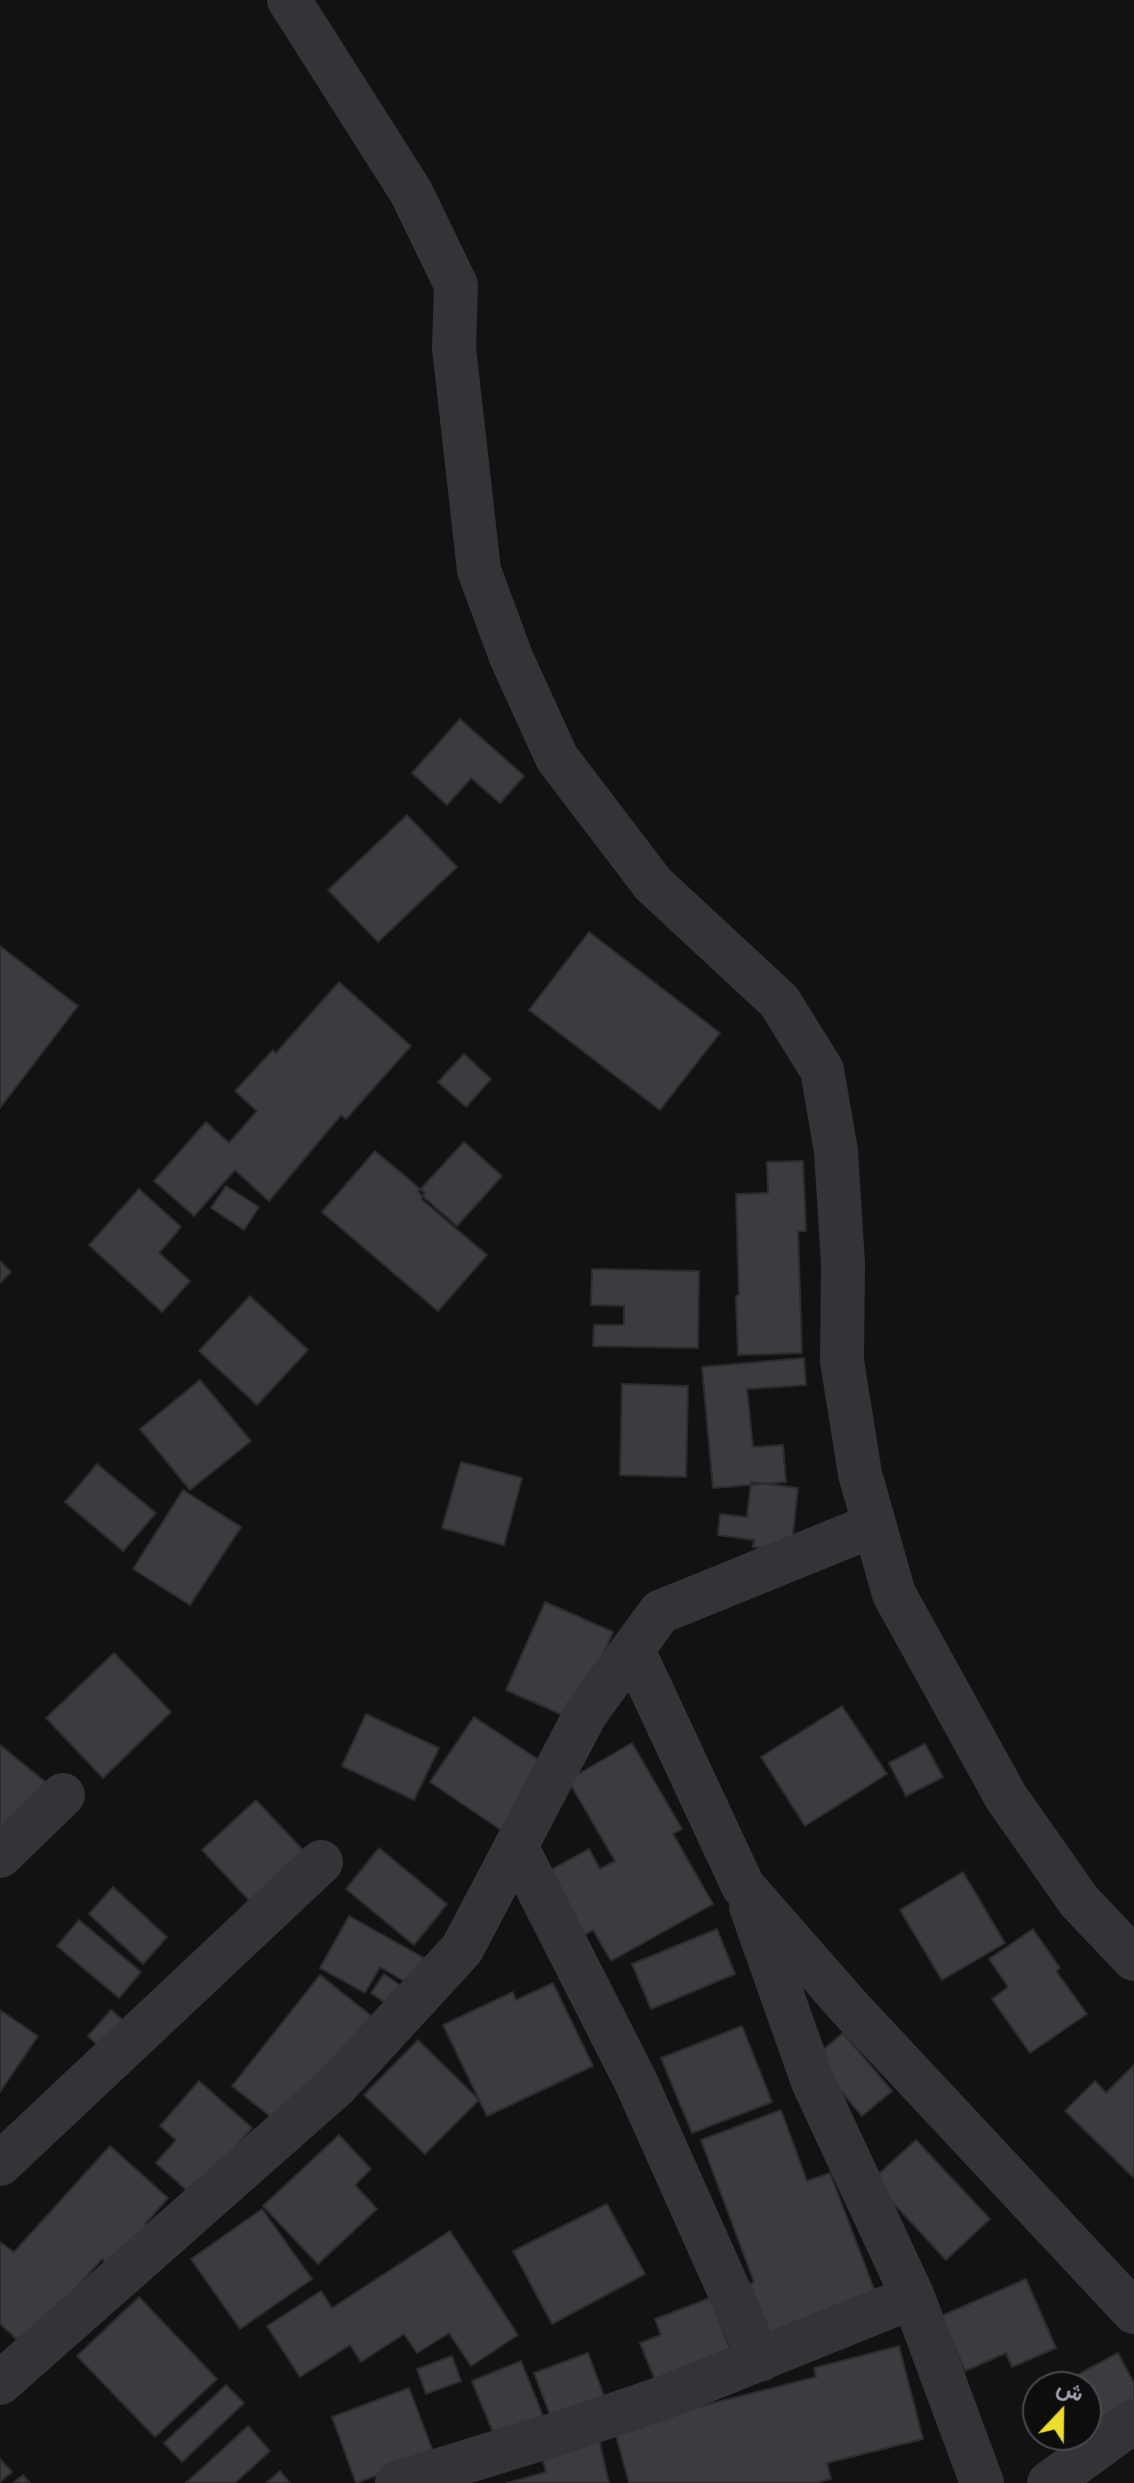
<!DOCTYPE html>
<html>
<head>
<meta charset="utf-8">
<style>
	body { margin:0 }
	#map { position:relative; width:1134px; height:2483px; overflow:hidden; background:#121213; font-family:Signika,Vazirmatn,sans-serif }
	canvas { display:block }
	.north { position:absolute; left:1022px; top:2371px; width:80px; height:80px; box-sizing:border-box; background:#0d0d0e; border:2px solid #494950; border-radius:50%; rotate:22deg; font-size:22px; font-weight:700; line-height:32px; text-align:center; color:#a3a4b4 }
	.north::after { content:''; display:block; margin:auto; width:28px; height:36px; background:#eedd2e; clip-path:polygon(50% 0,100% 100%,50% 72%,0 100%) }
</style>
</head>
<body>
<div id="map">
<canvas width="1134" height="2483"></canvas>
<div class="north">ش</div>
</div>
<script>
const ctx = document.querySelector('canvas').getContext('2d');
ctx.lineJoin = 'round';
function fillPath(path, color) {
  ctx.fillStyle = color;
  ctx.fill(path, 'evenodd');
}
function poly(rows) {
  const path = new Path2D();
  for (const r of rows) {
    path.moveTo(r[0], r[1]);
    for (let i = 2; i < r.length; i += 2) path.lineTo(r[i], r[i + 1]);
  }
  return path;
}
function trace(path, color, width, dash) {
  ctx.strokeStyle = color;
  ctx.lineWidth = width;
  ctx.lineCap = dash ? 'butt' : 'round';
  ctx.setLineDash(dash || []);
  ctx.stroke(path);
}
const building = poly([
	[460,719,524,776,500,803,471,778,447,805,412,773,460,719],
	[407,815,457,867,378,942,328,890,407,815],
	[589,932,720,1033,660,1110,529,1010,589,932],
	[0,946,78,1006,0,1108,0,946],
	[339,982,411,1046,346,1119,341,1115,269,1201,235,1170,194,1216,154,1181,206,1122,229,1143,257,1111,235,1091,273,1050,276,1053,339,982],
	[464,1054,491,1079,466,1107,438,1082,464,1054],
	[464,1142,502,1176,457,1226,418,1192,464,1142],
	[375,1151,425,1193,421,1199,487,1255,438,1311,322,1212,375,1151],
	[803,1161,806,1231,798,1231,802,1353,738,1355,736,1296,739,1296,736,1194,768,1193,767,1162,803,1161],
	[226,1186,259,1207,244,1230,211,1208,226,1186],
	[139,1189,181,1227,159,1253,190,1281,162,1312,89,1245,139,1189],
	[0,1261,11,1272,0,1283,0,1261],
	[592,1269,699,1271,698,1348,593,1346,594,1325,624,1325,624,1306,591,1305,592,1269],
	[250,1296,308,1350,257,1405,199,1351,250,1296],
	[804,1358,806,1385,747,1389,753,1447,783,1445,786,1482,713,1488,702,1367,804,1358],
	[200,1380,251,1441,190,1490,140,1429,200,1380],
	[622,1384,688,1386,686,1477,620,1475,622,1384],
	[461,1462,522,1478,504,1545,442,1528,461,1462],
	[97,1464,156,1513,123,1551,65,1502,97,1464],
	[751,1482,798,1488,791,1551,753,1547,754,1540,718,1535,720,1514,747,1517,751,1482],
	[183,1490,241,1527,190,1605,133,1569,183,1490],
	[545,1602,613,1632,574,1720,506,1690,545,1602],
	[114,1653,171,1712,103,1778,46,1718,114,1653],
	[842,1706,887,1774,805,1826,761,1757,842,1706],
	[366,1714,439,1748,414,1800,342,1766,366,1714],
	[474,1717,548,1766,504,1832,430,1782,474,1717],
	[632,1743,682,1829,673,1834,713,1904,611,1961,593,1930,585,1935,549,1871,589,1849,600,1869,615,1861,568,1780,632,1743],
	[925,1744,943,1777,906,1796,889,1763,925,1744],
	[0,1745,48,1784,0,1837,0,1745],
	[256,1800,315,1863,261,1913,202,1850,256,1800],
	[379,1848,447,1904,414,1945,346,1889,379,1848],
	[963,1872,1005,1943,942,1980,900,1910,963,1872],
	[113,1887,167,1937,143,1964,89,1914,113,1887],
	[349,1916,424,1958,409,1984,380,1967,365,1993,320,1968,349,1916],
	[79,1920,141,1972,119,1998,57,1946,79,1920],
	[717,1929,735,1974,651,2009,632,1964,717,1929],
	[1033,1929,1060,1968,1056,1971,1087,2014,1030,2053,992,1999,1008,1987,989,1959,1033,1929],
	[384,1974,404,1988,390,2006,371,1993,384,1974],
	[320,1975,374,2018,285,2128,232,2086,320,1975],
	[553,1983,593,2066,487,2116,443,2025,513,1992,516,2000,553,1983],
	[0,2010,38,2036,0,2092,0,2010],
	[111,2010,131,2027,107,2054,88,2036,111,2010],
	[742,2026,772,2102,692,2133,661,2058,742,2026],
	[843,2033,892,2091,862,2116,813,2058,843,2033],
	[418,2040,479,2100,425,2154,364,2095,418,2040],
	[1134,2065,1134,2178,1065,2111,1095,2081,1106,2093,1134,2065],
	[199,2081,252,2128,192,2195,156,2163,176,2140,160,2126,199,2081],
	[781,2110,807,2181,830,2173,879,2302,772,2342,750,2284,754,2282,701,2140,781,2110],
	[339,2135,371,2169,355,2185,377,2209,318,2264,263,2206,339,2135],
	[916,2140,990,2219,946,2260,872,2180,916,2140],
	[110,2146,168,2198,145,2224,149,2228,113,2269,102,2259,24,2346,0,2324,0,2242,14,2252,110,2146],
	[607,2204,645,2274,552,2324,513,2251,607,2204],
	[262,2209,312,2279,240,2329,191,2259,262,2209],
	[450,2231,518,2335,471,2366,449,2333,417,2353,404,2334,361,2362,350,2345,300,2377,267,2326,321,2291,332,2308,450,2231],
	[1026,2279,1056,2348,1012,2367,1006,2353,965,2371,941,2316,1026,2279],
	[139,2297,217,2379,155,2437,77,2356,139,2297],
	[710,2298,731,2351,655,2380,640,2343,661,2335,655,2319,710,2298],
	[899,2346,923,2439,827,2463,831,2479,815,2483,629,2483,614,2428,816,2377,814,2368,899,2346],
	[588,2353,606,2401,552,2420,534,2373,588,2353],
	[1118,2353,1134,2383,1134,2402,1086,2428,1086,2387,1070,2387,1066,2381,1118,2353],
	[452,2356,461,2381,426,2394,417,2369,452,2356],
	[521,2361,543,2416,494,2435,472,2381,521,2361],
	[226,2385,244,2403,182,2462,164,2443,226,2385],
	[409,2388,434,2454,356,2483,332,2417,409,2388],
	[248,2426,270,2451,235,2483,186,2483,248,2426],
	[598,2435,609,2483,507,2483,546,2472,540,2449,598,2435],
	[0,2459,12,2472,0,2482,0,2459],
	[280,2471,290,2483,266,2483,280,2471],
	[23,2475,30,2483,13,2483,23,2475]
]);
fillPath(building, '#3c3c40');
trace(building, '#2c2c2f', 2);
trace(poly([
	[289,0,411,192,456,285,454,348,479,570,511,657,557,758,653,884,779,1001,822,1070,836,1151,843,1263,842,1361,860,1474,894,1594,1006,1797,1079,1901,1134,1959],
	[633,1650,743,1886,849,2007,1134,2312],
	[516,1846,636,2082,760,2360],
	[0,1856,63,1795],
	[751,1907,813,2082,913,2297,982,2483],
	[0,2164,321,1862],
	[0,2383,336,2086,462,1949,586,1713,660,1612,874,1525],
	[397,2483,566,2431,668,2396,913,2297],
	[1049,2483,1134,2421]
]), '#333338', 44);
</script>
</body>
</html>
